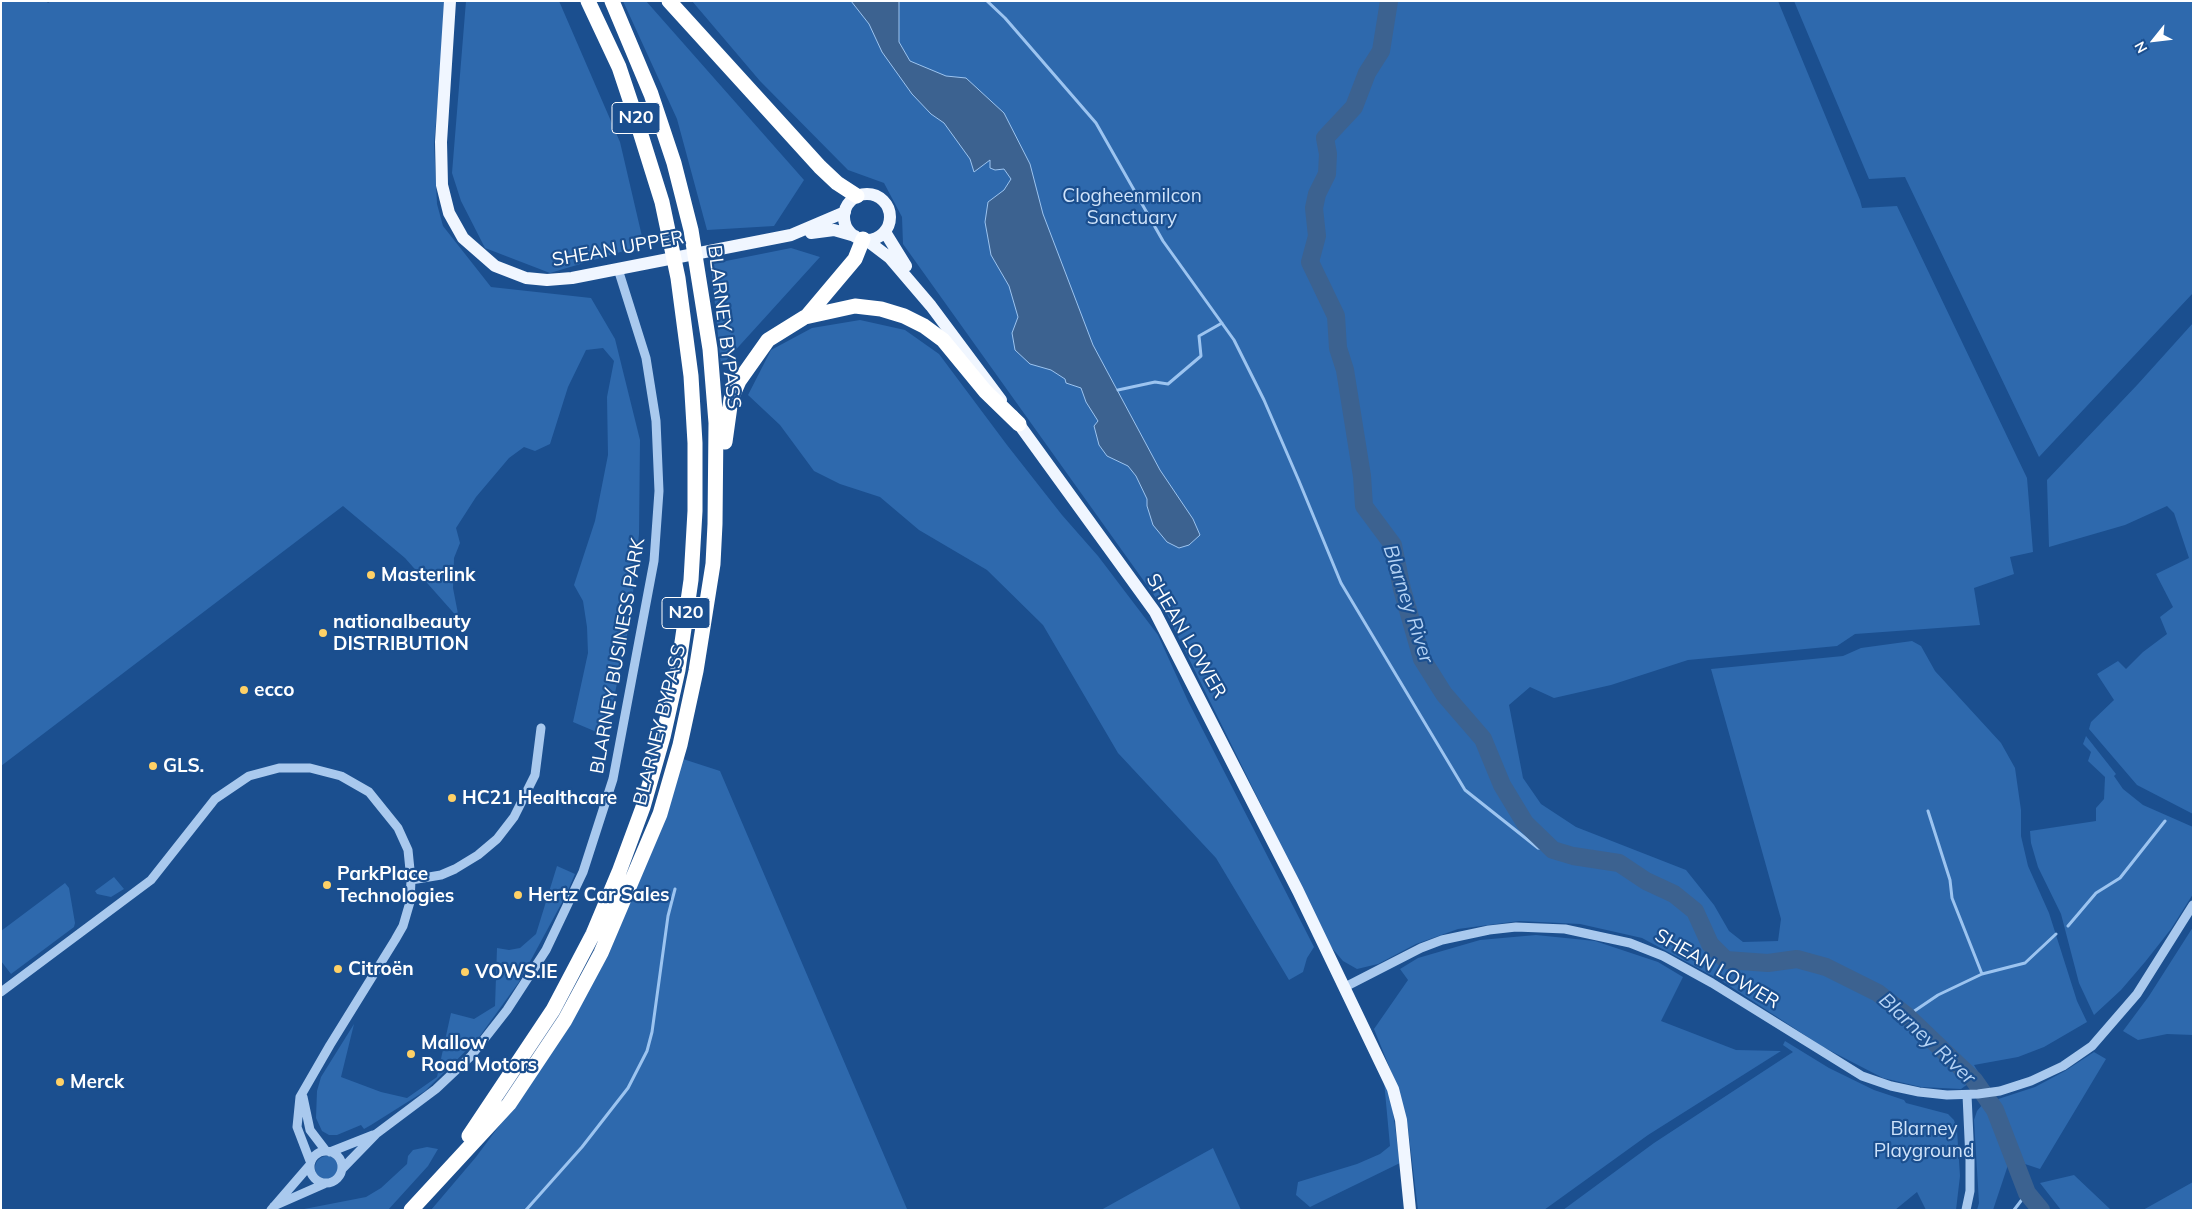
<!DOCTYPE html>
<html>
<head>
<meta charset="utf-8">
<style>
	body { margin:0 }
	#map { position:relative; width:2194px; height:1211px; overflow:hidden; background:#1b4f8f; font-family:Mulish,sans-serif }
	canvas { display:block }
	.frame { position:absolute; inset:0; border:2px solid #fff; pointer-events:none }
	.north { position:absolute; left:2129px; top:15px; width:50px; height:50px; -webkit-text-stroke:4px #1b4f8f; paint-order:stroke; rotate:241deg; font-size:14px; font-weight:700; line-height:20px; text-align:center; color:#fff }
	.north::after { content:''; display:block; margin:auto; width:18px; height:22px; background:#fff; clip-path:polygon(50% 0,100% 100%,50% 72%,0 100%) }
</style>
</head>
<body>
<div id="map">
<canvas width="2194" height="1211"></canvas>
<div class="frame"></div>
<div class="north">N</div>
</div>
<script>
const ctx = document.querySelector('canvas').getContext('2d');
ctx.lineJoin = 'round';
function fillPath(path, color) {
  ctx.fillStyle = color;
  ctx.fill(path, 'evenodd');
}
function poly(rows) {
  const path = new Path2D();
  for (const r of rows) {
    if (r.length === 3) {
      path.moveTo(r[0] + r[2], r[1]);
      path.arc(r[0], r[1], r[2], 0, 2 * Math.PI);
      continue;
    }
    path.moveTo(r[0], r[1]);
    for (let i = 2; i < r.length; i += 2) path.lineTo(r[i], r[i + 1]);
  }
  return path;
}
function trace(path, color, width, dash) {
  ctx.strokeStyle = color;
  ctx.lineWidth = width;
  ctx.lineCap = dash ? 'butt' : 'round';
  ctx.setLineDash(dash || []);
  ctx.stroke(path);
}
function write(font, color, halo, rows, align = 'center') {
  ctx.font = font + ' Mulish,sans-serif';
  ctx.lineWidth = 4.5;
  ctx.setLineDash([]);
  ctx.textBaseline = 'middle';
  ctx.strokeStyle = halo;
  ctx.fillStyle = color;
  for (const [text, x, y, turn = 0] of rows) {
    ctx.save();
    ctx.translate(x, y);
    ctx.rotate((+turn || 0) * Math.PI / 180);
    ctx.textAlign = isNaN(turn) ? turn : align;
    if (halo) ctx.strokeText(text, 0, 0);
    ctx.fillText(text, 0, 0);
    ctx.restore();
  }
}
fillPath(poly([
	[1,1,46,1,48,3,51,1,444,1,443,44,434,144,437,204,443,226,491,287,591,298,615,339,640,440,639,534,630,621,606,736,573,722,588,653,587,627,583,601,574,585,595,521,608,455,607,397,614,361,603,348,586,350,568,387,550,444,535,451,524,447,509,458,476,497,456,528,460,543,454,558,453,588,459,619,405,558,343,506,1,766],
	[466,1,559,1,620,142,644,245,550,273,485,248,461,201,452,173],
	[623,1,646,1,804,180,774,226,707,230,677,119],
	[692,1,1778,1,1860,200,1862,208,1897,206,2027,478,2033,552,2010,557,2014,574,1974,588,1980,625,1855,634,1837,646,1688,660,1611,685,1554,698,1530,687,1509,705,1523,778,1541,804,1576,827,1686,870,1714,905,1729,931,1743,942,1778,941,1781,919,1711,669,1843,656,1861,648,1912,641,1921,646,1935,671,2001,743,2015,768,2021,810,2021,836,2028,866,2049,913,2077,1001,2087,1022,2044,1047,2018,1057,1974,1065,1980,1075,1961,1089,1921,1087,1883,1078,1823,1047,1722,981,1642,938,1580,924,1519,921,1458,929,1416,944,1378,964,1357,969,1343,961,1331,947,1166,612,903,244,902,217,884,183,848,170,760,81],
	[1794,1,2193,1,2193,293,2039,457,1905,177,1869,179],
	[791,248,820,257,721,366,711,264],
	[860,320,905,330,939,354,1007,445,1062,515,1098,556,1158,635,1188,701,1314,947,1307,958,1303,972,1289,980,1216,858,1118,753,1043,625,987,570,919,530,880,497,840,484,814,471,780,425,748,395,771,350,812,328],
	[2193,323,2193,814,2137,785,2089,729,2091,722,2114,700,2097,674,2118,661,2126,669,2143,652,2167,634,2160,617,2173,607,2156,574,2189,558,2174,513,2167,506,2125,525,2049,547,2047,480,2138,384],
	[2086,736,2116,774,2114,776,2123,789,2143,805,2193,827,2193,894,2171,929,2145,962,2121,990,2094,1015,2079,983,2061,914,2038,867,2031,843,2030,831,2096,821,2096,808,2104,799,2105,777,2088,761,2091,752,2083,744],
	[683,759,720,771,907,1209,914,1210,431,1210,476,1157,531,1083,608,956,668,809],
	[557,866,575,874,566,895,519,982,477,1040,425,1091,371,1125,364,1129,361,1125,337,1135,329,1135,322,1131,316,1118,317,1091,321,1077,354,1024,341,1077,381,1092,407,1098,437,1077,451,1013,474,1019,495,1006,497,948,509,950,520,948,536,934],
	[114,877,124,889,111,897,97,894,95,891],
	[65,883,69,888,75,923,74,927,11,974,1,961,1,931],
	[2193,927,2193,1035,2167,1034,2138,1040,2123,1031,2149,996],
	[1536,935,1595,941,1658,962,1683,977,1661,1021,1736,1050,1781,1051,1648,1135,1544,1210,1418,1210,1408,1128,1393,1076,1374,1029,1408,980,1400,969,1418,958,1480,940],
	[1785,1041,1829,1068,1874,1090,1904,1100,1906,1103,1948,1114,1954,1120,1957,1130,1960,1176,1956,1210,1926,1210,1917,1192,1895,1210,1563,1210,1654,1143,1793,1052,1783,1045],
	[2094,1052,2106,1059,2040,1169,2010,1159,1993,1210,1977,1210,1979,1203,1974,1120,1977,1111,1983,1104,1989,1102,2035,1087,2065,1071],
	[1384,1081,1391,1098,1400,1163,1310,1207,1296,1195,1298,1182,1357,1164,1380,1154,1390,1146],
	[427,1147,438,1149,428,1166,388,1210,299,1210,366,1197,381,1188,407,1164,408,1156,413,1150],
	[1213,1148,1241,1210,1101,1210],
	[327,1168,12],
	[2074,1175,2111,1210,2061,1210,2040,1183],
	[2193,1182,2193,1210,2143,1210]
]), '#2e69ad');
const water = poly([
	[851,1,899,1,899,42,910,61,946,76,966,78,1004,113,1030,164,1043,214,1093,345,1160,470,1193,519,1200,535,1189,545,1179,548,1167,542,1153,525,1147,506,1147,499,1136,476,1128,466,1107,456,1099,445,1094,426,1098,421,1086,402,1081,388,1066,383,1065,379,1051,370,1030,364,1015,350,1012,333,1018,317,1009,286,991,255,985,222,988,202,1004,190,1011,179,1004,169,995,170,990,168,990,160,974,172,970,159,944,123,931,114,912,94,882,52,869,24,851,1]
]);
fillPath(water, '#3c6290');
trace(water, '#9cc4f0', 1);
trace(poly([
	[987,1,1005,18,1096,123,1163,241,1234,340,1264,400,1299,481,1341,583,1465,790,1538,848,1553,850],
	[1118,390,1155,382,1168,384,1201,356,1199,336,1222,323],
	[1928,811,1950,880,1952,898,1982,974],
	[2068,926,2096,893,2120,878,2165,821],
	[1907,1016,1938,995,1982,974,2025,963,2056,934],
	[526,1210,582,1147,628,1088,647,1051,652,1032,668,916,675,889],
	[2014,1210,2027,1193]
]), '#9cc4f0', 3);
trace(poly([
	[1389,1,1381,51,1367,73,1354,107,1325,138,1328,154,1327,174,1317,194,1314,208,1317,236,1310,262,1336,316,1338,348,1345,370,1362,476,1364,506,1393,545,1402,589,1422,659,1444,694,1483,739,1502,785,1525,823,1553,850,1573,856,1619,863,1646,881,1674,894,1695,911,1710,944,1726,960,1768,963,1797,959,1826,967,1878,993,1907,1016,1974,1080,1995,1110,2027,1193,2041,1210]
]), '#3c6290', 18);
trace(poly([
	[411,880,441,875,455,869,478,855,497,839,514,817,535,775,541,728],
	[1345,987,1421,948,1442,940,1489,930,1516,927,1565,929,1630,943,1663,956,1712,983,1862,1076,1891,1086,1919,1092,1947,1095,1978,1094,2000,1091,2031,1081,2063,1066,2092,1046,2137,994,2193,905],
	[1,992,151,880,215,799,249,776,279,768,310,768,341,776,369,792,398,828,408,850,411,880,410,902,403,926,395,940,330,1045,300,1097,297,1127,310,1161],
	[303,1097,310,1130,326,1151],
	[326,1167,16],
	[330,1152,373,1135],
	[342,1169,376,1134,436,1089,471,1056,507,1010,546,950,583,872,613,779,654,561,659,491,656,421,646,358,618,269],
	[274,1206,324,1184],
	[271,1210,309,1166],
	[1966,1210,1970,1191,1970,1160,1967,1095]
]), '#a9c9ee', 9);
trace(poly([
	[450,1,441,142,442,185,449,213,463,238,495,266,526,278,547,280,572,278,791,235,845,212],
	[867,217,23],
	[885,232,906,266],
	[811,233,834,230,855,236],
	[865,239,890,258,931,306,1001,400],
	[1013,416,1155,612,1298,891,1393,1089,1401,1120,1410,1210]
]), '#f0f6ff', 12);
trace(poly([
	[669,1,820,167,837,183,857,196],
	[807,316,855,259,863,239],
	[725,442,731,399,739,381,768,340,805,317,855,306,881,309,904,316,924,326,943,340,985,391,1019,424],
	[469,1136,553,1010,593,934,619,872,643,807,663,737,678,670,691,580,695,511,695,443,691,376,678,278,662,202,632,106,619,67,588,1],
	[411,1210,509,1104,565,1020,601,953,660,814,680,745,696,671,713,564,715,524,716,423,710,349,691,230,674,163,651,94,612,1]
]), '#fff', 15);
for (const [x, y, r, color] of [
	[371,575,5,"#ffd166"],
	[323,633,5,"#ffd166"],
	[244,690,5,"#ffd166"],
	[153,766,5,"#ffd166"],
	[452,798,5,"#ffd166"],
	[327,885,5,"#ffd166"],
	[518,895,5,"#ffd166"],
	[338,969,5,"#ffd166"],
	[465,972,5,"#ffd166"],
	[411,1054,5,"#ffd166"],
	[60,1082,5,"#ffd166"]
]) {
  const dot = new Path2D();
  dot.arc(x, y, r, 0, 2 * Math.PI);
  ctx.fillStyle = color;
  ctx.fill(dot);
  trace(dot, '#1b4f8f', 2);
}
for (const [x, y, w] of [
	[636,118,48],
	[686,613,48]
]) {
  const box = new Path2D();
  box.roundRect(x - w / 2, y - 15.5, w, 31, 4);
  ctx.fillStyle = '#1b4f8f';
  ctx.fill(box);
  trace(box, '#fff', 1);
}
write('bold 18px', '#fff', null, [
	["N20",636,118],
	["N20",686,613]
]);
write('19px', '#cfe3fa', '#1b4f8f', [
	["Clogheenmilcon",1132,196],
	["Sanctuary",1132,218],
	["Blarney",1924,1129],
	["Playground",1924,1151]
]);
write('19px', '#fff', '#1b4f8f', [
	["SHEAN UPPER",618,249,-10],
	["BLARNEY BYPASS",724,327,83],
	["SHEAN LOWER",1186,636,60],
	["BLARNEY BUSINESS PARK",618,656,-80],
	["BLARNEY BYPASS",660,725,-76],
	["SHEAN LOWER",1717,969,30]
]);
write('bold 19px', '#fff', '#1b4f8f', [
	["Masterlink",381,575],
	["nationalbeauty",333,622],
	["DISTRIBUTION",333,644],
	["ecco",254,690],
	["GLS.",163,766],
	["HC21 Healthcare",462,798],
	["ParkPlace",337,874],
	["Technologies",337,896],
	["Hertz Car Sales",528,895],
	["Citroën",348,969],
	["VOWS.IE",475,972],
	["Mallow",421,1043],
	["Road Motors",421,1065],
	["Merck",70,1082]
], 'left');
write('italic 20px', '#b5d3f5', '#1b4f8f', [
	["Blarney River",1408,604,72],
	["Blarney River",1927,1039,43]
]);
</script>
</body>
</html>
